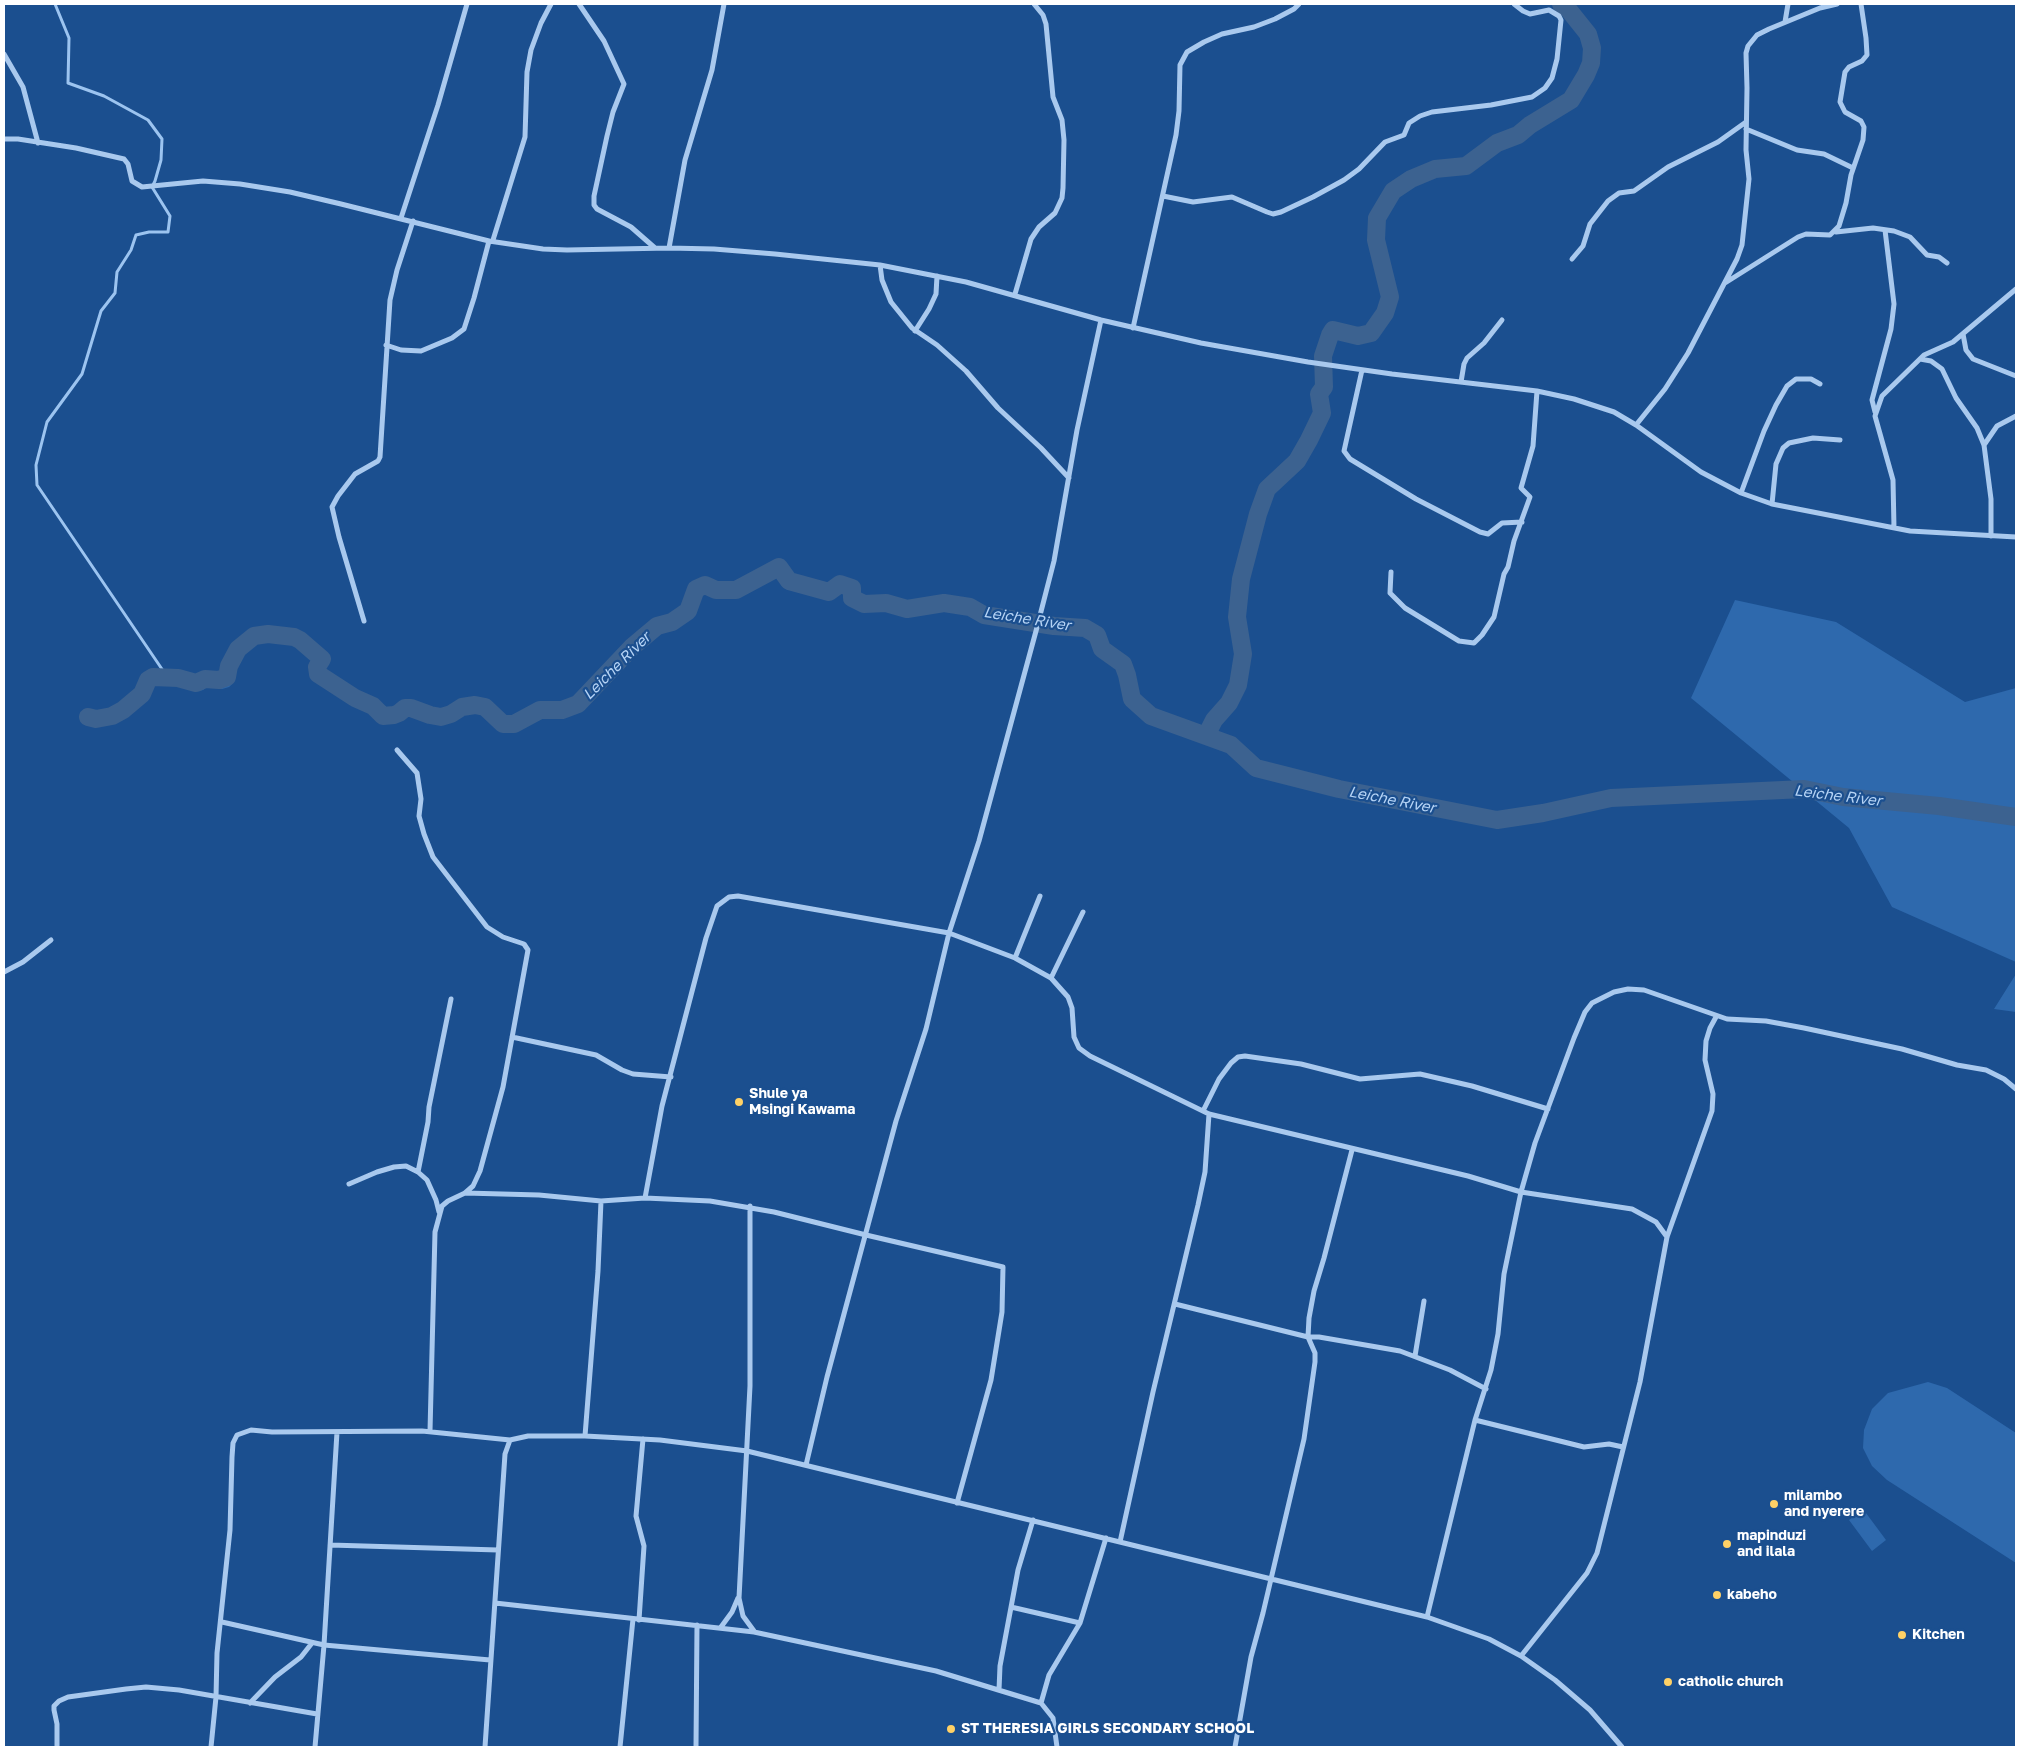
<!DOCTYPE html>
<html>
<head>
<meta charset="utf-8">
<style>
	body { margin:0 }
	#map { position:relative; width:2020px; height:1751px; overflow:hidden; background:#1b4f8f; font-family:"Golos Text",sans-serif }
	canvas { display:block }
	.frame { position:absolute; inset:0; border:5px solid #fff; pointer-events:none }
</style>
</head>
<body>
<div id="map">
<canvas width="2020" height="1751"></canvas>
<div class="frame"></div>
</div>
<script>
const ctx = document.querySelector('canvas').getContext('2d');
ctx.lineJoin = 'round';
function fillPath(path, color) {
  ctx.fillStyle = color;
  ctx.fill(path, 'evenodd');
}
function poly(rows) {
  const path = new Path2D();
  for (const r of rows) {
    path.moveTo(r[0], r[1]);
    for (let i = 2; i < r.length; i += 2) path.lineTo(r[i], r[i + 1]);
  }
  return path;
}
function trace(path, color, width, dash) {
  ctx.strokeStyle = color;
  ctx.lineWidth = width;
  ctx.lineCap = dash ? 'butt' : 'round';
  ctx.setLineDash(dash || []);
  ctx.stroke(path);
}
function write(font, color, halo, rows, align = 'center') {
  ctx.font = font + ' "Golos Text",sans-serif';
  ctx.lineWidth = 4.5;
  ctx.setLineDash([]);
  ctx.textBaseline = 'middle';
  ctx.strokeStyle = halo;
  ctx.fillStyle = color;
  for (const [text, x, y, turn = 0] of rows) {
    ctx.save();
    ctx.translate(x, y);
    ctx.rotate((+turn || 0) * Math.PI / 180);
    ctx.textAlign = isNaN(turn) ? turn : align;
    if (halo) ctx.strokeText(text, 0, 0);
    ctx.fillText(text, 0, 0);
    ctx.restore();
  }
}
fillPath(poly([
	[1735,600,1836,622,1965,702,2016,688,2016,962,1892,907,1849,828,1691,698],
	[235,651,238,653,230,670,232,684,229,687,222,689,215,687,212,682,203,690,199,691,194,689,192,686,197,678,207,673,212,671,218,674,222,672,230,655],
	[2016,974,2016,1012,1994,1009],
	[1928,1382,1947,1388,2016,1433,2016,1563,1887,1480,1872,1466,1863,1448,1864,1430,1872,1409,1888,1393],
	[1863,1509,1886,1540,1872,1551,1849,1520]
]), '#2e69ad');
trace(poly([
	[55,4,69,38,68,83,104,96,148,120,162,139,161,160,155,181,152,187,170,216,168,232,149,232,136,235,131,250,117,272,115,293,101,311,82,374,47,422,36,465,37,485,168,678]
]), '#9cc4f0', 3);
trace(poly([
	[88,717,96,719,112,716,123,710,142,694,148,680,153,677,178,678,196,683,205,679,219,680,227,677,229,666,238,649,254,636,268,634,294,637,300,640,322,659,317,667,318,674,355,698,373,706,383,716,394,715,399,713,405,708,411,708,430,715,441,717,451,714,462,707,475,705,485,707,503,724,514,724,540,710,562,710,578,704,632,647,657,626,672,622,688,611,696,589,705,585,716,590,736,590,779,567,789,581,829,592,840,584,852,588,852,598,864,604,886,603,907,609,944,603,970,607,984,615,1054,626,1085,628,1097,635,1102,649,1123,664,1127,675,1132,699,1151,716,1231,745,1256,768,1339,789,1497,820,1543,813,1611,798,1804,789,1843,797,1939,806,2016,817],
	[1206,736,1214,720,1229,703,1238,685,1243,654,1237,617,1241,579,1258,514,1267,489,1297,461,1309,440,1322,413,1319,394,1324,387,1323,356,1330,335,1333,330,1358,336,1371,333,1385,313,1390,297,1376,240,1377,218,1393,191,1411,179,1435,169,1466,166,1497,143,1518,135,1530,125,1571,100,1586,75,1591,63,1592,48,1588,34,1568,9,1561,4]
]), '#3c6290', 18);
trace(poly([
	[579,4,604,41,624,84,613,112,607,136,594,196,594,205,597,209,631,227,655,248],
	[1785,22,1788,4],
	[4,54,23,87,38,143],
	[1746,129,1797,150,1824,154,1853,168],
	[4,139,18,139,76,148,124,159,128,164,132,181,142,187,203,181,240,184,290,192,341,204,489,241,543,249,567,250,669,248,714,249,775,254,880,265,966,282,1101,320,1201,343,1308,362,1392,374,1537,391,1574,399,1614,412,1636,425,1701,472,1741,493,1772,504,1910,531,2016,537],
	[1163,196,1193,202,1232,197,1267,212,1273,214,1281,212,1313,197,1344,180,1359,169,1385,142,1404,135,1409,123,1420,116,1432,112,1491,105,1532,97,1545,88,1552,78,1557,59,1561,20,1559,16,1549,10,1530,14,1523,11,1514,4],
	[401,218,438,105,467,4],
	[1836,232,1873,228,1894,231,1910,237,1927,255,1939,257,1947,263],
	[493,240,525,137,527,72,531,50,541,23,551,4],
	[669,248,685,160,712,70,724,4],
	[1572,259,1583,246,1590,224,1608,201,1619,193,1634,191,1668,167,1718,142,1746,122],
	[880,265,882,280,891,302,912,328,937,345,966,371,998,408,1041,448,1069,478],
	[1725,283,1798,237,1806,234,1830,235,1839,226,1846,203,1851,175,1863,140,1864,127,1861,121,1845,112,1840,102,1845,72,1849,67,1862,61,1867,55,1866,38,1861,4],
	[1015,294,1031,239,1039,227,1055,213,1062,198,1063,188,1064,140,1062,120,1053,97,1046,24,1043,15,1034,4],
	[1133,328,1176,135,1179,111,1180,65,1187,52,1204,42,1222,34,1254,27,1275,19,1294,9,1299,4],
	[915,331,929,309,936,294,937,276],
	[1963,334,1966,350,1973,359,2016,376],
	[386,345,401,350,421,351,452,338,464,329,474,298,489,241],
	[1920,359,1931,361,1942,369,1956,398,1977,428,1984,445,1991,499,1991,536],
	[1362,370,1344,451,1350,459,1416,499,1480,532,1488,534,1502,523,1522,522],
	[1461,382,1464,364,1467,358,1484,343,1502,320],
	[1875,412,1872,400,1891,329,1894,304,1885,230],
	[1636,425,1665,389,1688,353,1737,259,1742,245,1749,179,1746,150,1747,88,1746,53,1748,46,1757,35,1769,29,1820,8,1837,4],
	[1984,445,1997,426,2016,416],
	[1741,493,1764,431,1776,405,1787,386,1796,379,1811,379,1820,384],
	[1772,504,1776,464,1783,448,1789,443,1813,438,1840,440],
	[1894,528,1893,480,1875,416,1882,396,1924,355,1953,342,2016,289],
	[1391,572,1390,593,1405,608,1459,641,1474,643,1482,635,1494,617,1504,574,1508,567,1514,541,1530,497,1521,488,1533,446,1537,391],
	[364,621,339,537,332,507,338,496,355,474,378,461,380,457,390,300,397,270,413,221],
	[397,750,417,773,421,799,419,816,424,834,433,857,487,927,503,937,524,944,528,950,503,1087,480,1171,473,1186,465,1193,448,1201,442,1206,435,1232,430,1431],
	[1015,958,1040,896],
	[4,972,23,962,51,940],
	[1051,978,1083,912],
	[512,1037,596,1055,622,1070,633,1074,671,1077],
	[1203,1111,1219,1079,1231,1063,1238,1057,1245,1056,1301,1064,1360,1079,1420,1074,1472,1086,1548,1109],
	[418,1172,428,1122,429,1107,451,999],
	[349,1184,377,1172,394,1167,406,1166,418,1172,427,1180,436,1200,439,1212],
	[465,1193,539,1195,601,1201,645,1198,710,1201,774,1212,866,1235,1003,1267,1002,1312,991,1380,957,1503],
	[645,1198,662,1106,706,938,717,906,729,897,738,896,949,933,1015,958,1051,978,1068,997,1072,1008,1074,1037,1079,1048,1090,1056,1209,1114,1468,1176,1521,1192,1632,1209,1656,1222,1667,1237],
	[750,1206,750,1386,739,1598,743,1616,754,1631],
	[1175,1304,1308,1337,1319,1337,1400,1351,1450,1370,1486,1389],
	[1415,1356,1424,1301],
	[1475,1420,1584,1447,1609,1444,1623,1447],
	[585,1436,598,1271,601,1201],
	[806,1465,827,1377,896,1121,926,1029,949,933,979,841,1036,631,1054,561,1077,430,1101,320],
	[1120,1542,1153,1392,1198,1205,1205,1172,1209,1114],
	[330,1545,498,1550],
	[495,1603,754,1632,936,1671,1041,1703,1053,1718,1057,1747],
	[1011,1607,1080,1623],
	[1427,1617,1475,1420,1491,1370,1498,1334,1504,1274,1521,1192,1535,1143,1574,1038,1585,1012,1592,1003,1614,992,1628,989,1644,990,1727,1019,1766,1021,1804,1028,1902,1049,1957,1065,1986,1070,2004,1079,2016,1089],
	[639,1620,644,1546,636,1516,643,1439],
	[222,1622,324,1645,490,1660],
	[721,1627,732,1612,738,1598],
	[1521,1656,1587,1573,1597,1553,1640,1382,1667,1237,1712,1111,1713,1094,1705,1060,1706,1041,1710,1028,1716,1017],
	[999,1690,1000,1666,1018,1570,1033,1520],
	[250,1703,275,1677,301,1657,312,1643],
	[1041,1703,1049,1675,1080,1623,1106,1538],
	[57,1747,57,1724,54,1710,54,1706,59,1701,68,1697,126,1689,146,1687,179,1690,317,1714],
	[211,1747,216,1697,217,1653,230,1530,232,1457,233,1443,237,1435,251,1430,272,1432,422,1431,510,1440],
	[315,1747,324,1645,337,1432],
	[485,1747,505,1454,510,1440,528,1436,585,1436,660,1440,747,1451,1427,1617,1489,1639,1521,1656,1555,1680,1590,1710,1622,1747],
	[620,1747,633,1619],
	[696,1747,697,1625],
	[1235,1747,1251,1657,1263,1613,1304,1439,1315,1362,1315,1353,1308,1337,1309,1318,1314,1291,1324,1258,1352,1150]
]), '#a9c9ee', 5);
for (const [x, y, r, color] of [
	[739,1102,5,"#ffd166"],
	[1774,1504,5,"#ffd166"],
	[1727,1544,5,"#ffd166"],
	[1717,1595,5,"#ffd166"],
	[1902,1635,5,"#ffd166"],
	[1668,1682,5,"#ffd166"],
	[951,1729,5,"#ffd166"]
]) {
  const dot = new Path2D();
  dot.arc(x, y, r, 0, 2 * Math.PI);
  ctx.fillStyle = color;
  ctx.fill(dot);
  trace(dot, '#1b4f8f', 2);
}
write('bold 14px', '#fff', '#1b4f8f', [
	["Shule ya",749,1094],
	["Msingi Kawama",749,1110],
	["milambo",1784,1496],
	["and nyerere",1784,1512],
	["mapinduzi",1737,1536],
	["and ilala",1737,1552],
	["kabeho",1727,1595],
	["Kitchen",1912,1635],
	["catholic church",1678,1682],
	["ST THERESIA GIRLS SECONDARY SCHOOL",961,1729]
], 'left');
write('italic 15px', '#b5d3f5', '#1b4f8f', [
	["Leiche River",1027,619,9],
	["Leiche River",617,666,-45],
	["Leiche River",1838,796,7],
	["Leiche River",1392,800,11]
]);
</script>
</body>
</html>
